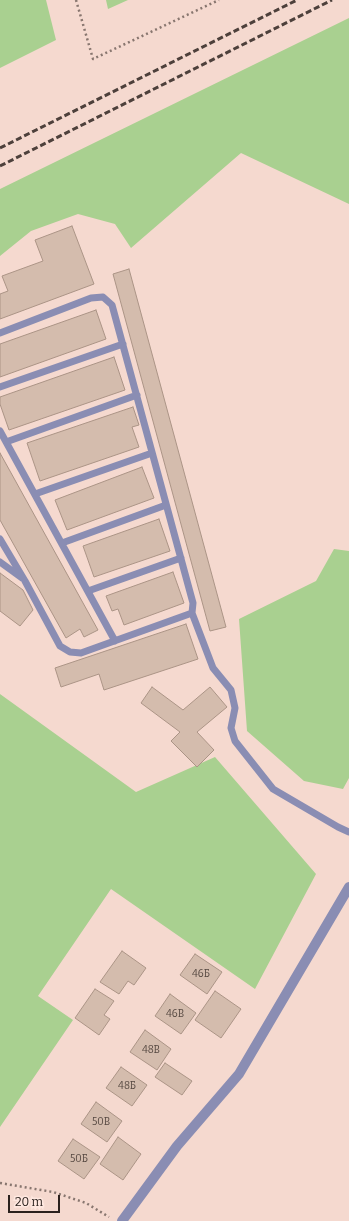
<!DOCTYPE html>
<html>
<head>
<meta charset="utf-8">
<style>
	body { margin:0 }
	#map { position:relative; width:349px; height:1221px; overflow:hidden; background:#f5d9cf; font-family:Bitter,serif }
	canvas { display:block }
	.scale { position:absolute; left:8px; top:1195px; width:52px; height:18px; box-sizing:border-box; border:2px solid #2b211d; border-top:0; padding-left:5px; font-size:12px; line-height:14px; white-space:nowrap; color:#2b211d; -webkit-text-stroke:3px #ffe8e0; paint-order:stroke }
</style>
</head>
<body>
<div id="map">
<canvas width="349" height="1221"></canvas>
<div class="scale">20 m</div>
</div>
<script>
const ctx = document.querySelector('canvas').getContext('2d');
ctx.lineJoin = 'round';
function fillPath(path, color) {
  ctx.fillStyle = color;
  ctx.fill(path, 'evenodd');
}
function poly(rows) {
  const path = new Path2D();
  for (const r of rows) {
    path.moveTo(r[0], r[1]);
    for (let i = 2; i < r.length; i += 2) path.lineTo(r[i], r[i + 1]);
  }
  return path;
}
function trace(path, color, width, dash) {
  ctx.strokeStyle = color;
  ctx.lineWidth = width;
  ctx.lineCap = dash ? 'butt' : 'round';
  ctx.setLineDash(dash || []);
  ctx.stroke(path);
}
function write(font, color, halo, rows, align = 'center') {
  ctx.font = font + ' Bitter,serif';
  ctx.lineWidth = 3;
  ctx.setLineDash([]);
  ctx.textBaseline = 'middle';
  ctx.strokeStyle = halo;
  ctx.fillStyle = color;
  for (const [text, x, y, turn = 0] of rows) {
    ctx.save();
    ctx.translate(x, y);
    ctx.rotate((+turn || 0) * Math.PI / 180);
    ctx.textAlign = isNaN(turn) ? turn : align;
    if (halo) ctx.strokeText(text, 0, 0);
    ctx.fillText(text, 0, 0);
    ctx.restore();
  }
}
fillPath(poly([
	[0,0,46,0,56,40,0,68],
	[106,0,128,0,108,9],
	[349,18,349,204,241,153,131,248,115,224,78,214,31,231,0,256,0,189],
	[334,549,349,551,349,778,343,789,304,781,247,731,239,619,316,581],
	[0,694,136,792,215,757,316,874,255,989,111,889,38,996,73,1020,0,1127]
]), '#a9d090');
const building = poly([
	[72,226,94,284,0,319,0,294,8,291,2,276,43,261,35,240,72,226],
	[129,269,226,627,210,631,113,274,129,269],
	[96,310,106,339,0,377,0,344,96,310],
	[114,357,125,390,9,430,0,404,0,397,114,357],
	[133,407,139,425,132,427,139,447,40,481,27,443,133,407],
	[0,453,98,630,84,637,80,629,66,638,0,520,0,453],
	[142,467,154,498,67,530,55,500,142,467],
	[159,519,170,551,94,577,83,546,159,519],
	[173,572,184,603,124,625,118,609,112,611,106,596,173,572],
	[0,573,23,590,33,610,20,626,0,611,0,573],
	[186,624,198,659,104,690,99,674,61,687,55,668,186,624],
	[152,687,183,710,210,687,227,707,197,732,214,750,197,767,171,741,180,732,141,703,152,687],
	[122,951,146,968,134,985,128,981,119,994,100,982,122,951],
	[195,954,222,972,207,994,180,975,195,954],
	[95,989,114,1001,104,1015,110,1019,99,1035,75,1018,95,989],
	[215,991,241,1009,221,1038,195,1020,215,991],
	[170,994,196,1013,181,1034,155,1016,170,994],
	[145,1030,171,1049,157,1070,130,1052,145,1030],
	[165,1063,192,1081,182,1095,155,1077,165,1063],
	[121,1067,147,1085,132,1106,106,1088,121,1067],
	[96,1102,122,1121,107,1142,81,1124,96,1102],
	[118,1137,141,1154,123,1180,100,1164,118,1137],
	[73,1139,100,1157,84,1179,58,1161,73,1139]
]);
fillPath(building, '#d4bcad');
trace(building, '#ab9486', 1);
trace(poly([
	[76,0,93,59,219,0],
	[0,1183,53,1192,86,1203,109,1217]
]), '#88766f', 2.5, [2, 3]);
trace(poly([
	[0,333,91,298,103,297,112,305,193,603,192,613,213,668,231,690,235,708,231,728,235,741,273,789,338,827,349,832],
	[0,387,123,344],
	[0,431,115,641],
	[6,442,137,395],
	[35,494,152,453],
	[0,539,25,581,60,646,70,652,81,653,192,613],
	[62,543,166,505],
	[0,562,22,578],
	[88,591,181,558]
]), '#8a8db3', 7);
trace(poly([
	[122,1221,177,1146,239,1074,349,887]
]), '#8a8db3', 10);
trace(poly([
	[0,148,297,0],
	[0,166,332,0]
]), '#4d403b', 3, [6, 3]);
write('10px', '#554841', null, [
	["46Б",201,974],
	["46В",175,1014],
	["48В",151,1050],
	["48Б",127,1086],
	["50В",101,1122],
	["50Б",79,1159]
]);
</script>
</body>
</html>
